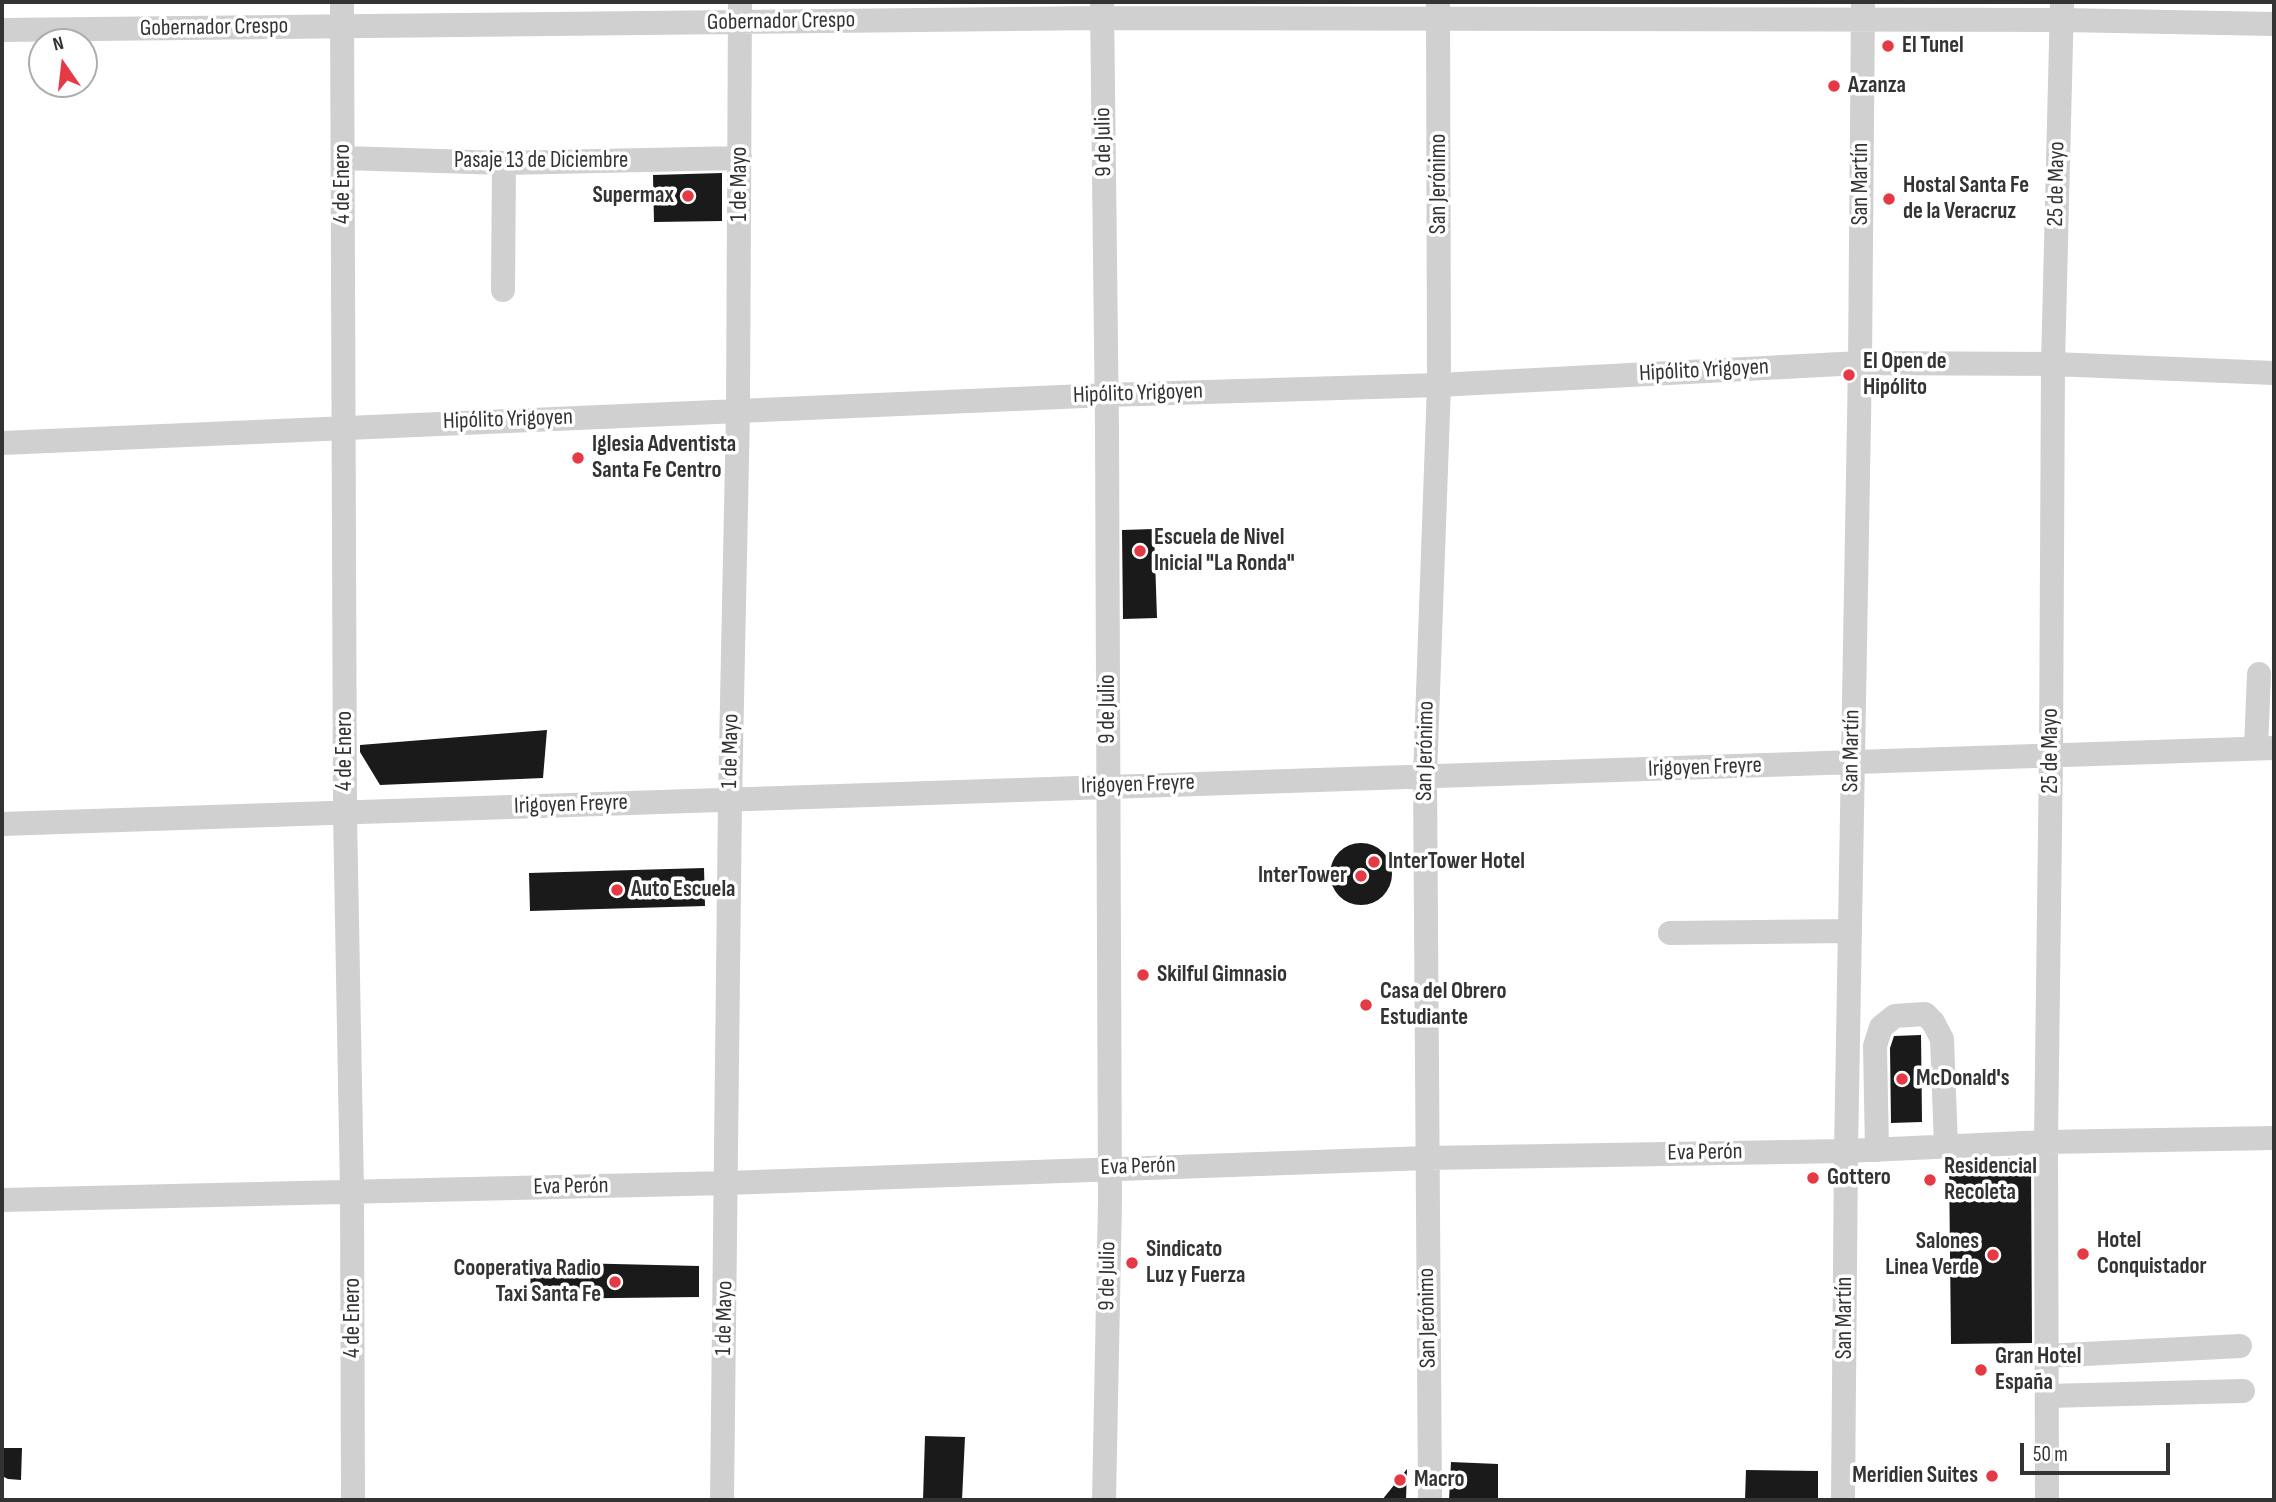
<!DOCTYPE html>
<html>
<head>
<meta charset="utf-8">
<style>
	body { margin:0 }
	#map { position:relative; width:2276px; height:1502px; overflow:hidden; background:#fff; font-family:"Sofia Sans Condensed",sans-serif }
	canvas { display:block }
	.frame { position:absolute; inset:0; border:4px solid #333; pointer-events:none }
	.north { position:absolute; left:28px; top:28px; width:70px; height:70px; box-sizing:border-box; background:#fff; border:2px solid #adadad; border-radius:50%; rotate:346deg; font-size:19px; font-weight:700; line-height:28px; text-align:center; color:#333 }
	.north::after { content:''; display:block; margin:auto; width:24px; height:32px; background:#e63946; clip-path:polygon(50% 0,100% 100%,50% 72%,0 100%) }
	.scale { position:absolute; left:2020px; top:1443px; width:150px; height:32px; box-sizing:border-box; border:4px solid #333; border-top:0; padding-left:9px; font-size:21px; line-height:24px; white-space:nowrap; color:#333; -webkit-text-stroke:5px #fff; paint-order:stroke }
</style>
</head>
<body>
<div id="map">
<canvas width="2276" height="1502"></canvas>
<div class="frame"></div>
<div class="north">N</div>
<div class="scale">50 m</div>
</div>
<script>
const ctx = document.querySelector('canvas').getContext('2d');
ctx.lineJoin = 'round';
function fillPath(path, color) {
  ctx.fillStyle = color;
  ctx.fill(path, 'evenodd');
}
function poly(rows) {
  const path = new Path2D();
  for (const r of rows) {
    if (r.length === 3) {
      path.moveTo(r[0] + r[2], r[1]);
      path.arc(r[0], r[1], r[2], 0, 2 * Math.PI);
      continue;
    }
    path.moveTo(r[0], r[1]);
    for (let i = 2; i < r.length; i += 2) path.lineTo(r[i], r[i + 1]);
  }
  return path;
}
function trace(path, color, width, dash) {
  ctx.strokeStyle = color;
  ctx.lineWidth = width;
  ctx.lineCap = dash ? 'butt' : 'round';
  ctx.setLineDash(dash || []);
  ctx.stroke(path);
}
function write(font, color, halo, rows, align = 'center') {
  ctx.font = font + ' "Sofia Sans Condensed",sans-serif';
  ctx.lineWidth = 7;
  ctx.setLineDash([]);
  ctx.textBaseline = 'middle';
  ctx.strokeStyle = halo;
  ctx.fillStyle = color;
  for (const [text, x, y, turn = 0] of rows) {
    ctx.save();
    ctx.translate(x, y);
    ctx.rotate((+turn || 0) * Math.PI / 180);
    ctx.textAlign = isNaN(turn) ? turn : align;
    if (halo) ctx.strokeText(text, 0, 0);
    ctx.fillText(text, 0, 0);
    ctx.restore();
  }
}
fillPath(poly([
	[722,173,722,221,654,222,653,175],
	[1154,529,1157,618,1123,619,1122,530],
	[547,730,543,778,380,785,360,752,360,745],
	[1361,874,31],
	[704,868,705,906,530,911,529,873],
	[1921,1035,1922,1122,1891,1123,1890,1048,1894,1036],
	[2024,1158,2031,1164,2032,1343,1951,1344,1949,1161],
	[530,1262,699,1266,699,1297,531,1299],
	[925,1436,965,1437,962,1500,923,1500],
	[2,1448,22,1448,21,1480,8,1479,2,1476],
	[1451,1462,1498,1464,1498,1500,1449,1500],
	[1407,1469,1406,1500,1382,1500],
	[1746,1470,1818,1471,1818,1500,1745,1500]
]), '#1a1a1a');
trace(poly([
	[342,2,345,813,352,1192,353,1500],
	[1102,3,1107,429,1110,1201,1104,1500],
	[2,30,1102,18,2062,20,2274,24],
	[343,158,504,163,740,158],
	[503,290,504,163],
	[2,443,1107,395,1439,385,1860,363,2053,364,2274,373],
	[2256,748,2259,674],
	[2,824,2274,748],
	[1670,933,1849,931],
	[1877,1150,1875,1046,1881,1027,1895,1016,1925,1014,1933,1022,1942,1039,1946,1146],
	[2,1200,727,1183,1427,1158,1846,1151,2046,1142,2274,1138],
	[2046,1356,2240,1346],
	[2047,1396,2243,1391],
	[722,1500,730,799,738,410,740,2],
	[1430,1500,1425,776,1439,385,1438,2],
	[1843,1500,1846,1151,1860,363,1863,2],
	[2047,1500,2046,1142,2051,755,2053,364,2062,2]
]), '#d0d0d0', 24);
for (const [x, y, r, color] of [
	[1888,46,7,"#e63946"],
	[1834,86,7,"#e63946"],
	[688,196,7,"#e63946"],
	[1889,199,7,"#e63946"],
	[1849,375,7,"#e63946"],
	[578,458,7,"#e63946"],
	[1140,551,7,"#e63946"],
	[1374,862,7,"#e63946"],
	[1361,876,7,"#e63946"],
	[617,890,7,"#e63946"],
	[1143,975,7,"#e63946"],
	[1366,1005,7,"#e63946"],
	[1902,1079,7,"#e63946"],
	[1813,1178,7,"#e63946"],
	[1930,1180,7,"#e63946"],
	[2083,1254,7,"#e63946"],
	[1993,1255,7,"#e63946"],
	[1132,1263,7,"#e63946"],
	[615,1282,7,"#e63946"],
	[1981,1370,7,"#e63946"],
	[1992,1476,7,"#e63946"],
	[1400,1480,7,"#e63946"]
]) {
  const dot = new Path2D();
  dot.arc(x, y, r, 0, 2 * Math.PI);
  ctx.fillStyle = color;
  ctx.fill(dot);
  trace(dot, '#fff', 2.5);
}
write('23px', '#333', '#fff', [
	["Gobernador Crespo",781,22,-1],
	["Gobernador Crespo",214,28,-1],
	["9 de Julio",1104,142,-91],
	["Pasaje 13 de Diciembre",541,161],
	["4 de Enero",343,184,-90],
	["1 de Mayo",740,184,-90],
	["San Jerónimo",1439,184,-90],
	["San Martín",1861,184,-90],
	["25 de Mayo",2057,184,-89],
	["Hipólito Yrigoyen",1704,371,-3],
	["Hipólito Yrigoyen",1138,394,-2],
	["Hipólito Yrigoyen",508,420,-2],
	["9 de Julio",1108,709,-90],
	["4 de Enero",345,751,-90],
	["1 de Mayo",731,751,-89],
	["San Jerónimo",1426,751,-89],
	["San Martín",1852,751,-89],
	["25 de Mayo",2051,751,-90],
	["Irigoyen Freyre",1705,768,-2],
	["Irigoyen Freyre",1138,785,-2],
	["Irigoyen Freyre",571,805,-2],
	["Eva Perón",1705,1153,-1],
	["Eva Perón",1138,1167,-2],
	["Eva Perón",571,1187,-1],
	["9 de Julio",1108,1276,-89],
	["4 de Enero",353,1318,-90],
	["1 de Mayo",725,1318,-89],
	["San Jerónimo",1428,1318,-91],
	["San Martín",1845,1318,-90]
]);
write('bold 23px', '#333', '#fff', [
	["El Tunel",1902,46],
	["Azanza",1848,86],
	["Hostal Santa Fe",1903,186],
	["de la Veracruz",1903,212],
	["Supermax",674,196,"right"],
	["El Open de",1863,362],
	["Hipólito",1863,388],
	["Iglesia Adventista",592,445],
	["Santa Fe Centro",592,471],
	["Escuela de Nivel",1154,538],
	["Inicial \"La Ronda\"",1154,564],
	["InterTower Hotel",1388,862],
	["InterTower",1347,876,"right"],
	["Auto Escuela",631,890],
	["Skilful Gimnasio",1157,975],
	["Casa del Obrero",1380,992],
	["Estudiante",1380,1018],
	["McDonald's",1916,1079],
	["Residencial",1944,1167],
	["Recoleta",1944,1193],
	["Gottero",1827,1178],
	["Hotel",2097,1241],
	["Conquistador",2097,1267],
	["Salones",1979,1242,"right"],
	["Linea Verde",1979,1268,"right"],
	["Sindicato",1146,1250],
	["Luz y Fuerza",1146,1276],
	["Cooperativa Radio",601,1269,"right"],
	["Taxi Santa Fe",601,1295,"right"],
	["Gran Hotel",1995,1357],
	["España",1995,1383],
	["Meridien Suites",1978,1476,"right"],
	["Macro",1414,1480]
], 'left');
</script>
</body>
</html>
